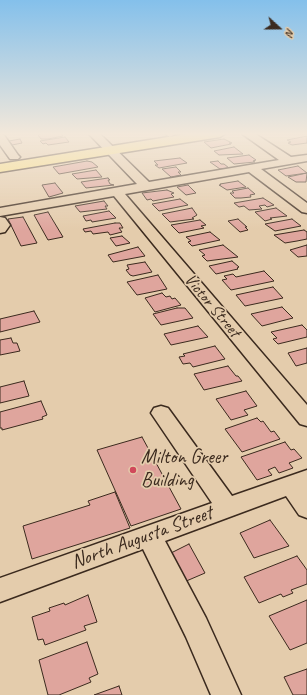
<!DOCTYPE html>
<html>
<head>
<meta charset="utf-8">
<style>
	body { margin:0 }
	#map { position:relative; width:307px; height:695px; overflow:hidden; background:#e4ccac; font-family:Caveat,sans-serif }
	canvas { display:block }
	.north { position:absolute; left:259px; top:8px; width:40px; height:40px; -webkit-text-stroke:3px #e4ccac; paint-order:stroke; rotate:111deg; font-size:11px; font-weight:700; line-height:16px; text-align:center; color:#3b2a1e }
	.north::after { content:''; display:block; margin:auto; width:14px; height:18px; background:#3b2a1e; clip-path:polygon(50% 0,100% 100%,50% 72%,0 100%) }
</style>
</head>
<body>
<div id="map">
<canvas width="307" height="695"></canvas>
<div class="north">N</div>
</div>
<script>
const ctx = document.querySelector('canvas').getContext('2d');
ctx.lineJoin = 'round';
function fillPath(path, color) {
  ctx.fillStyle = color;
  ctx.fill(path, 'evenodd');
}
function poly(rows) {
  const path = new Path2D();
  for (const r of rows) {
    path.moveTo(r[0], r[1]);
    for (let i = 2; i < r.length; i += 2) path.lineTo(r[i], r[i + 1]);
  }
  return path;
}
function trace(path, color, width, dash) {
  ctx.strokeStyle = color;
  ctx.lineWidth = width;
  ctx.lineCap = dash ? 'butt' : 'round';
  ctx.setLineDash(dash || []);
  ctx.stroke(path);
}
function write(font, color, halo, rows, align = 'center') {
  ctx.font = font + ' Caveat,sans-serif';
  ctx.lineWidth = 3.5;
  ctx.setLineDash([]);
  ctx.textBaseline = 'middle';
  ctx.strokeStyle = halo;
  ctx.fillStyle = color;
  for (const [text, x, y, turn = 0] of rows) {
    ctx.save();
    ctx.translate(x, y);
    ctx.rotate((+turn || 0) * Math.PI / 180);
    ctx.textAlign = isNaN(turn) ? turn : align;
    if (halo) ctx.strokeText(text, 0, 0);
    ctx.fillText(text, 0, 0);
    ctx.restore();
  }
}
const building = poly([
	[60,133,63,136,48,139,41,139,38,135,42,133,60,133],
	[307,136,307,143,292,145,288,143,291,142,287,140,307,136],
	[65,137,69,142,48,145,46,143,43,144,40,141,65,137],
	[20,139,22,143,12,145,9,141,20,139],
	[224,139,232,143,229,143,231,144,211,148,204,142,224,139],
	[234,147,243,154,219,155,214,151,234,147],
	[249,155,256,160,253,161,255,162,234,164,227,158,249,155],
	[180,158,187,163,159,168,155,165,158,165,154,161,180,158],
	[87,161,92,162,98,167,59,174,53,167,87,161],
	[218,161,221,164,224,164,229,168,220,169,210,162,218,161],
	[298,166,307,173,286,176,278,170,298,166],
	[176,167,181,172,178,172,181,175,171,177,162,169,176,167],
	[96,170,102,177,77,179,72,174,96,170],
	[307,173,306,182,296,182,288,177,307,173],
	[108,178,110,180,108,180,110,184,114,185,86,188,81,182,108,178],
	[238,181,246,187,227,190,219,185,221,185,220,184,238,181],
	[55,183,63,193,49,197,42,185,55,183],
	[188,185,196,193,186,195,177,187,188,185],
	[248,188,255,194,250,195,251,197,241,198,235,198,230,193,234,193,232,191,248,188],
	[167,190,174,193,171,194,174,197,153,201,151,199,147,200,142,193,167,190],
	[263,198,274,205,267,207,265,205,259,206,262,209,249,210,244,206,239,207,234,203,263,198],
	[180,199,188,205,159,211,152,204,180,199],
	[104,201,108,206,105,206,107,209,80,212,75,206,104,201],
	[192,208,197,215,192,218,194,219,170,222,162,214,192,208],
	[276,208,287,216,270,218,272,219,265,221,255,212,276,208],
	[109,211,116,218,92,222,91,220,86,221,83,216,109,211],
	[48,212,63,237,48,240,34,215,48,212],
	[23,217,37,243,21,246,8,219,23,217],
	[238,219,247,227,245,227,248,230,240,232,228,221,238,219],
	[292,219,301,226,275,231,265,224,292,219],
	[200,220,206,225,201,226,204,228,179,233,171,225,200,220],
	[115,223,120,223,123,228,119,228,122,232,110,235,108,232,93,234,91,231,85,232,83,229,115,223],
	[304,230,307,232,307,239,297,241,285,243,274,235,304,230],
	[210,232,220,240,192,246,188,242,191,241,186,237,210,232],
	[122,236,130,243,116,246,110,238,122,236],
	[223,245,238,257,207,261,202,256,205,255,199,250,223,245],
	[307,245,307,256,298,257,290,250,307,245],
	[138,247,145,256,113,262,108,255,138,247],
	[232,261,239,267,237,268,238,269,216,274,209,266,232,261],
	[145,262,152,272,133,276,130,275,126,270,129,269,127,265,145,262],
	[264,271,274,281,231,290,222,280,227,279,224,276,233,274,236,277,264,271],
	[158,275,167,289,137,295,127,282,158,275],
	[273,287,283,298,245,306,236,295,273,287],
	[162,293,166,297,170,296,172,299,175,298,181,305,155,312,145,298,162,293],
	[282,307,293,318,262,326,251,314,282,307],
	[177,308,185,308,193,318,161,325,153,314,177,308],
	[34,311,40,322,0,332,0,319,34,311],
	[302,325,307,330,307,337,278,344,273,339,277,338,271,332,302,325],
	[198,326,208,337,171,345,164,334,198,326],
	[11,338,13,343,17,343,20,351,0,355,0,340,11,338],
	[215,346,225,359,193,367,190,363,183,364,179,357,185,356,183,354,215,346],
	[307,348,307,363,296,366,288,353,307,348],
	[228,366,236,376,238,376,242,381,204,390,194,374,228,366],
	[24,381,29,396,0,403,0,387,24,381],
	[246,391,257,406,244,410,248,415,231,420,216,399,246,391],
	[41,401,47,415,42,417,43,419,2,430,2,428,0,428,0,412,41,401],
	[257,418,261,422,263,421,271,432,274,431,280,439,242,452,225,429,257,418],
	[142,437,181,509,131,526,97,450,142,437],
	[285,442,291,450,294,449,302,458,289,463,293,468,279,473,275,467,268,470,272,475,257,480,241,457,285,442],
	[115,492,130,528,32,559,23,526,90,505,88,501,115,492],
	[270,520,289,546,254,558,240,533,270,520],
	[189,544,205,573,177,585,163,557,189,544],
	[297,556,307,570,307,584,291,590,293,593,283,597,281,594,259,603,244,577,297,556],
	[88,595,97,622,84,626,86,630,45,645,43,639,38,640,32,617,50,611,49,608,64,603,65,605,88,595],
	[307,600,307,643,290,650,269,616,307,600],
	[87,642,98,674,89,678,91,682,59,695,48,695,39,660,87,642],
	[307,669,307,695,293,695,284,677,307,669],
	[119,686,122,695,94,695,119,686]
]);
fillPath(building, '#dfa59d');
trace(building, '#3b2a1e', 1);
const minor = poly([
	[88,133,99,133,149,182,279,160,241,133,254,133,291,157,307,155,307,161,261,169,307,203,307,213,302,212,249,172,125,194,307,405,307,426,300,424,114,196,0,216,0,208,137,184,88,133],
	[164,133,175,133,175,134,170,137,164,133],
	[0,134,4,135,18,155,20,157,18,159,10,159,0,145,0,134],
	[0,217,5,218,10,225,5,232,0,233,0,217],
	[161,406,168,408,232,496,307,470,307,518,299,515,286,496,165,541,206,618,241,695,211,695,186,637,143,549,0,602,0,578,212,503,151,413,154,408,161,406]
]);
const major = poly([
	[193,133,226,133,220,137,0,172,0,164,193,133]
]);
trace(minor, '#3b2a1e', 3);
trace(major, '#3b2a1e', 3);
fillPath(minor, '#e4ccac');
fillPath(major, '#fbe180');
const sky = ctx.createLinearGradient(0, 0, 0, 231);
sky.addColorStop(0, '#84c0eb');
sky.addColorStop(0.58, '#f3e8da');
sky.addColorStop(1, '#f3e8da00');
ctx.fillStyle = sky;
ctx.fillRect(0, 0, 307, 231);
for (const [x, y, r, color] of [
	[133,470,4,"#d1495b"]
]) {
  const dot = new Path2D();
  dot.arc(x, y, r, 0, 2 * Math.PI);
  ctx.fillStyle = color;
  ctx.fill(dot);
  trace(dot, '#e4ccac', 1.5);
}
write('17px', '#3b2a1e', '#e4ccac', [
	["Victor Street",212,306,50]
]);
write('20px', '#3b2a1e', '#e4ccac', [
	["Milton Greer",141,458],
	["Building",141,481]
], 'left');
write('20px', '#3b2a1e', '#e4ccac', [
	["North Augusta Street",142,538,-20]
]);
</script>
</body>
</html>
